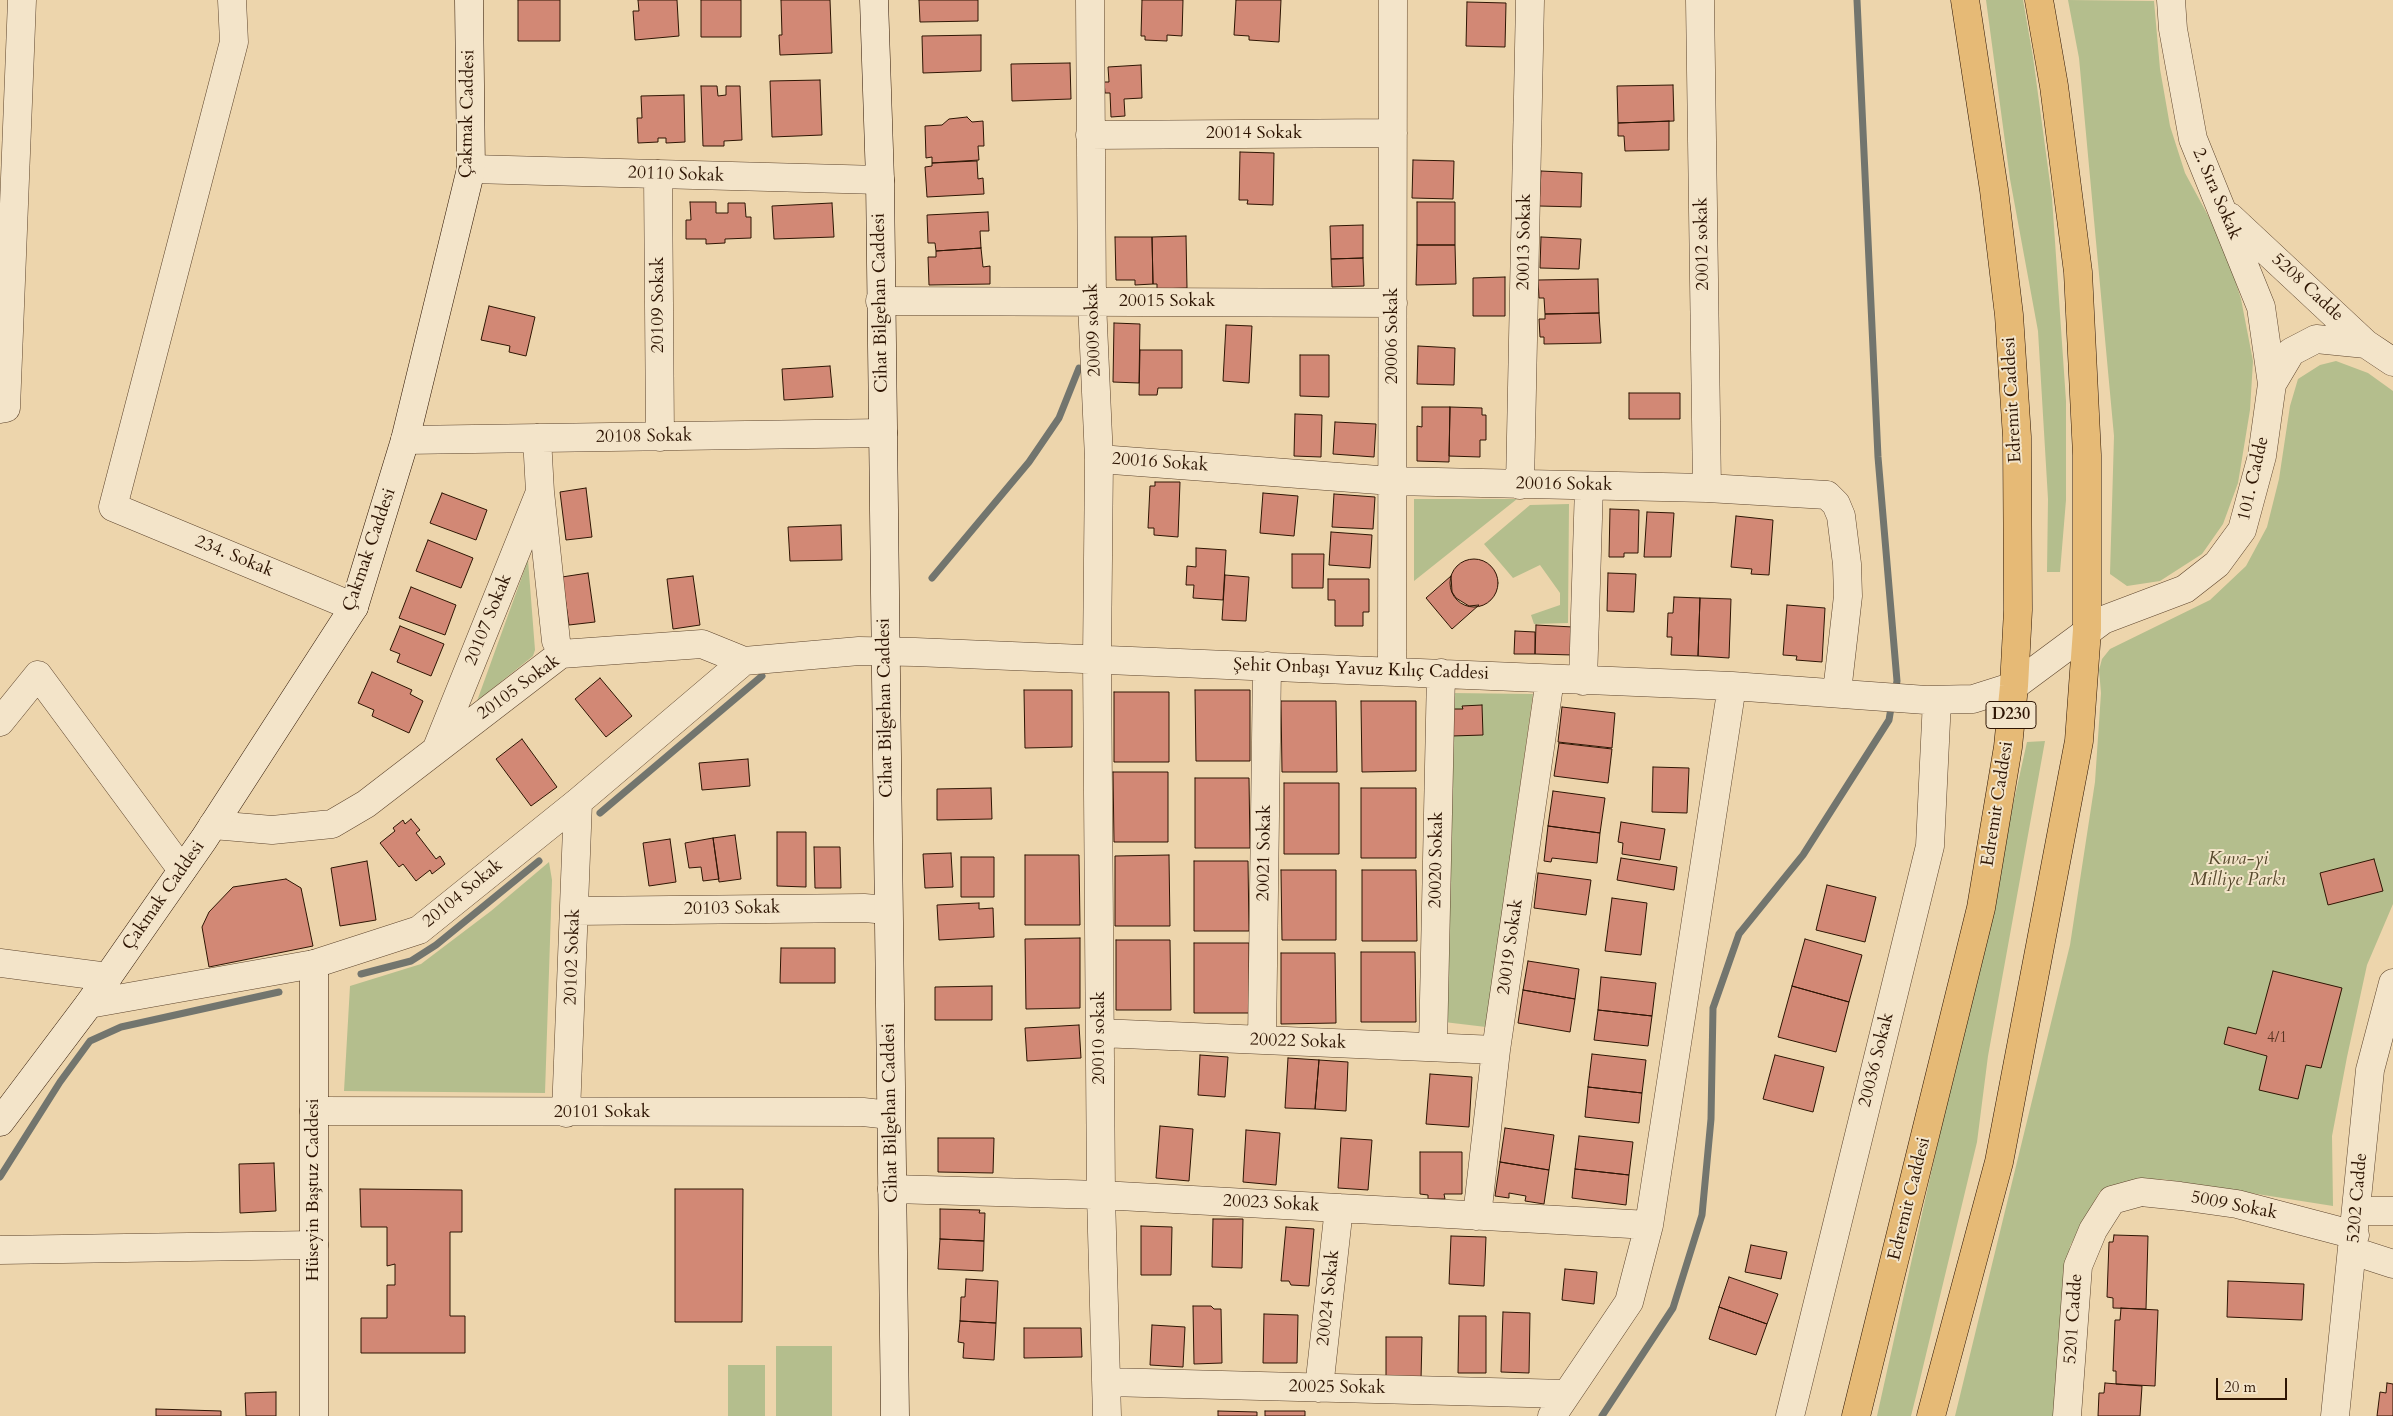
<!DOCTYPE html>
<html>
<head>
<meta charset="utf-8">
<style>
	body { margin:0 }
	#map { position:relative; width:2393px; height:1416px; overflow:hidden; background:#edd5ac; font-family:Cardo,serif }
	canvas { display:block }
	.scale { position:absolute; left:2216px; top:1378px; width:71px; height:22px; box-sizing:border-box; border:2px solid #2e1503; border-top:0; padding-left:6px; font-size:15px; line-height:18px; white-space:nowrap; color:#2e1503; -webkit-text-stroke:4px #f3e4c9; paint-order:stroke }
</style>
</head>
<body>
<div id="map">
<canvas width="2393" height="1416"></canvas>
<div class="scale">20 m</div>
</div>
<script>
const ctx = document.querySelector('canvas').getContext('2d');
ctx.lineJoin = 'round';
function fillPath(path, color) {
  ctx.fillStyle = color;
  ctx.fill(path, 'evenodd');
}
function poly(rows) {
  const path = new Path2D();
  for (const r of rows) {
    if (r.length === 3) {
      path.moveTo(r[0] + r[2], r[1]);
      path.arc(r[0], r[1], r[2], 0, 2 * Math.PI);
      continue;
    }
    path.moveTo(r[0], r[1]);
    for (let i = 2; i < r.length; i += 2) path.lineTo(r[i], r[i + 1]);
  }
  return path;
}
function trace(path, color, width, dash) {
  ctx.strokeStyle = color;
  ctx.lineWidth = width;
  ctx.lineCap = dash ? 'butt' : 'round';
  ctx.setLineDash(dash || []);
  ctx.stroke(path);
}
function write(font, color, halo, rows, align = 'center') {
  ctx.font = font + ' Cardo,serif';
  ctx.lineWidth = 4;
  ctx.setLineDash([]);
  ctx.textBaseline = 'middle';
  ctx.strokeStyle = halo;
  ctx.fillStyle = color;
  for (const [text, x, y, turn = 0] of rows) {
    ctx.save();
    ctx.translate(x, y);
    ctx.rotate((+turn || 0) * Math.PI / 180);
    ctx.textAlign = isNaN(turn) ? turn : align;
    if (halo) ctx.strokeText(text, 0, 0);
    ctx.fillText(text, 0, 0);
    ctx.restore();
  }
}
fillPath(poly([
	[1986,0,2023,0,2033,57,2052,198,2066,401,2066,500,2060,572,2047,572,2048,499,2038,331,2010,179],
	[2068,0,2154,1,2160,69,2170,126,2185,173,2224,245,2241,299,2253,361,2250,410,2238,483,2223,524,2202,554,2160,581,2127,586,2110,574,2114,436,2079,58],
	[2336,361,2368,373,2393,391,2393,904,2367,965,2347,1057,2332,1136,2333,1206,2162,1179,2100,1191,2070,1246,2054,1416,1955,1416,2070,945,2095,782,2101,693,2099,670,2102,659,2110,649,2210,600,2246,566,2267,527,2279,479,2290,406,2298,379,2320,365],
	[1414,499,1517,499,1414,581],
	[1569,504,1568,623,1534,624,1531,615,1560,605,1560,593,1540,565,1513,578,1484,544,1530,505],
	[528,560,535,650,533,656,477,701],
	[1451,693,1533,694,1486,1027,1444,1022],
	[2045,741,1988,1056,1977,1142,1917,1392,1911,1416,1877,1416,2027,742],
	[549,862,552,880,545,1093,344,1091,350,986,421,964,491,911],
	[776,1346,832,1346,832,1416,776,1416],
	[728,1365,765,1365,765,1416,728,1416]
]), '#b4be8d');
trace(poly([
	[1857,0,1878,457,1897,681,1895,692],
	[932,578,1029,462,1059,418,1079,368],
	[600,813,762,676],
	[361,974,411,961,436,945,539,861],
	[0,1177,60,1082,90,1041,121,1027,279,992],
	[1602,1416,1673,1308,1702,1215,1711,1119,1713,1008,1739,934,1803,855,1889,720,1892,702]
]), '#72756e', 7);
const building = poly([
	[518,0,560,0,560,41,518,41,518,0],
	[638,0,677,0,679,36,635,40,633,11,639,11,638,0],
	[701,0,741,0,741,37,701,37,701,0],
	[781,0,830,0,832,53,780,55,779,35,782,35,781,0],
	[919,0,978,0,978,21,920,22,919,0],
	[1142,0,1183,0,1182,36,1167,35,1167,41,1145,40,1145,36,1141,36,1142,0],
	[1236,0,1281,0,1279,42,1249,40,1249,36,1234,35,1236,0],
	[1467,2,1506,3,1505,47,1466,46,1467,2],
	[981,35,981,71,923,73,922,36,981,35],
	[1070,63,1071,99,1012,101,1011,64,1070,63],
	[1141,65,1142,98,1124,99,1125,116,1111,117,1110,93,1105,93,1104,82,1109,82,1108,67,1141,65],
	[820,80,822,135,772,137,770,81,820,80],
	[1673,85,1674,121,1618,123,1617,86,1673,85],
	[701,86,717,86,718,96,726,95,726,86,740,86,742,140,724,141,724,146,703,146,701,86],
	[684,95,685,142,666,143,666,138,658,138,658,142,638,143,637,118,642,118,641,96,684,95],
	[967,117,972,122,983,121,984,146,978,146,979,160,932,163,932,157,926,158,925,126,942,125,949,119,967,117],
	[1669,121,1669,150,1625,151,1624,136,1618,136,1618,123,1669,121],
	[1240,152,1274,153,1273,205,1247,204,1248,200,1239,200,1240,152],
	[1413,160,1454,161,1453,199,1412,198,1413,160],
	[977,161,978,179,983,178,984,194,927,197,925,167,932,166,932,163,977,161],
	[1541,171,1582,173,1581,207,1539,206,1541,171],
	[690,202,716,202,716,213,728,213,728,203,745,203,746,217,751,217,751,238,725,239,725,243,706,244,706,239,686,239,686,220,691,220,690,202],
	[1417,202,1455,202,1455,245,1417,245,1417,202],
	[832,203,834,237,774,239,772,206,832,203],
	[988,212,989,231,980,231,981,248,936,251,935,243,928,243,927,215,988,212],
	[1363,225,1363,258,1331,259,1330,226,1363,225],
	[1186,236,1187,288,1157,289,1157,284,1153,284,1152,237,1186,236],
	[1115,237,1152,237,1153,284,1135,285,1135,280,1116,280,1115,237],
	[1541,237,1581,239,1579,269,1540,268,1541,237],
	[1417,245,1455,245,1456,284,1416,285,1417,245],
	[981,248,983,267,990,266,990,284,929,285,928,257,936,257,936,251,981,248],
	[1363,258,1364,286,1332,287,1331,259,1363,258],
	[1505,277,1505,316,1473,316,1473,278,1505,277],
	[1598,279,1599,313,1545,314,1544,298,1539,298,1538,280,1598,279],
	[489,306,535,317,526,356,509,352,510,346,481,340,489,306],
	[1599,313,1601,343,1544,344,1544,337,1540,337,1539,319,1545,319,1545,314,1599,313],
	[1114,323,1140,324,1139,383,1113,382,1114,323],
	[1226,325,1252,326,1249,383,1223,381,1226,325],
	[1418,346,1455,348,1454,385,1417,384,1418,346],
	[1140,350,1182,350,1182,388,1158,388,1157,395,1139,395,1140,350],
	[1300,355,1329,355,1329,397,1300,396,1300,355],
	[830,366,833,397,784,400,782,369,830,366],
	[1629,393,1680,393,1680,419,1629,419,1629,393],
	[1422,407,1450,407,1449,462,1417,461,1417,426,1422,427,1422,407],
	[1450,407,1482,408,1482,415,1486,415,1486,440,1480,440,1480,457,1449,456,1450,407],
	[1295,414,1322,415,1321,457,1294,456,1295,414],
	[1335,422,1376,424,1374,457,1333,454,1335,422],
	[1155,482,1180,482,1178,537,1154,535,1154,528,1148,528,1150,486,1155,486,1155,482],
	[586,488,592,537,566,540,560,492,586,488],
	[442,493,487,510,476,540,430,523,442,493],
	[1263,493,1298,496,1294,536,1260,533,1263,493],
	[1334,494,1375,497,1373,529,1332,527,1334,494],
	[1610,509,1639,510,1638,553,1624,553,1624,557,1609,557,1610,509],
	[1647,512,1674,513,1671,557,1644,557,1647,512],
	[1736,516,1773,520,1769,575,1751,574,1752,569,1731,567,1736,516],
	[841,525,842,560,790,561,788,527,841,525],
	[1331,532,1372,535,1370,568,1329,565,1331,532],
	[428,540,473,558,461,588,416,571,428,540],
	[1196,548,1226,550,1223,600,1193,598,1194,585,1186,585,1187,566,1196,567,1196,548],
	[1292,554,1324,554,1323,588,1292,588,1292,554],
	[1474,583,24],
	[588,573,595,622,569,625,562,577,588,573],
	[1608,573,1636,574,1634,612,1607,611,1608,573],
	[1225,575,1249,577,1246,621,1222,620,1225,575],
	[693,576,700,625,673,629,667,579,693,576],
	[1451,576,1452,592,1456,598,1469,606,1479,605,1452,629,1426,598,1451,576],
	[1328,579,1369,579,1369,612,1363,612,1363,626,1335,626,1335,600,1328,600,1328,579],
	[411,587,456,605,445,635,399,618,411,587],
	[1674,597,1700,598,1698,656,1671,655,1672,637,1667,637,1668,613,1673,613,1674,597],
	[1700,598,1731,599,1729,658,1698,656,1700,598],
	[1787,605,1825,608,1822,662,1796,660,1797,656,1783,655,1787,605],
	[1536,625,1573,627,1573,655,1535,654,1536,625],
	[400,626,444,644,431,676,397,662,400,654,390,650,400,626],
	[1515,631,1535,632,1535,654,1514,654,1515,631],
	[372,672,412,690,410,694,423,701,409,733,372,716,374,710,358,703,372,672],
	[600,678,632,716,606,737,575,699,600,678],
	[1024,690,1072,690,1072,747,1025,748,1024,690],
	[1195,690,1250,690,1250,761,1196,761,1195,690],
	[1114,692,1169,692,1169,762,1114,762,1114,692],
	[1281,701,1336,701,1337,772,1282,772,1281,701],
	[1361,701,1416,701,1416,771,1362,772,1361,701],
	[1482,705,1483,735,1452,736,1451,709,1463,709,1462,706,1482,705],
	[1562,707,1615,713,1612,748,1558,742,1562,707],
	[522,739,557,787,531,806,496,759,522,739],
	[1559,743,1612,749,1608,783,1554,776,1559,743],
	[748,759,750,786,702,790,699,763,748,759],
	[1653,767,1689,768,1687,813,1652,812,1653,767],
	[1113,772,1168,772,1168,842,1114,842,1113,772],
	[1195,778,1249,778,1250,848,1195,848,1195,778],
	[1284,783,1339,783,1339,854,1284,854,1284,783],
	[991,788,992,819,937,820,937,789,991,788],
	[1361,788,1416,788,1416,858,1361,858,1361,788],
	[1553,791,1605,798,1600,833,1548,826,1553,791],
	[411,819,420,830,416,833,436,859,440,856,445,864,432,874,430,870,416,881,403,864,399,867,380,843,395,831,393,828,403,820,405,824,411,819],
	[1621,822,1665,829,1660,860,1622,854,1623,843,1618,842,1621,822],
	[1548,826,1600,833,1597,863,1552,858,1551,862,1544,861,1548,826],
	[777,832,806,832,806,887,777,886,777,832],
	[735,835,741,879,719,882,713,838,735,835],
	[713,838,719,879,703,881,701,867,689,868,685,843,713,838],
	[670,839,676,882,649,886,643,843,670,839],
	[814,847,840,847,841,888,815,888,814,847],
	[951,853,953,887,925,888,923,854,951,853],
	[1025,855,1079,855,1080,925,1025,925,1025,855],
	[1169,855,1170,926,1115,926,1115,856,1169,855],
	[961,857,994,857,994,897,961,897,961,857],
	[1621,858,1677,867,1674,890,1617,880,1621,858],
	[2374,859,2383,891,2328,905,2320,873,2374,859],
	[367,861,376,920,340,926,331,868,367,861],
	[1194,861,1248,861,1249,931,1194,931,1194,861],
	[1281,870,1336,870,1336,940,1282,940,1281,870],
	[1362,870,1416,870,1417,941,1362,941,1362,870],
	[1538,873,1591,880,1586,915,1534,908,1538,873],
	[286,879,301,888,313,946,209,967,202,927,209,912,233,887,286,879],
	[1827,885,1876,897,1865,942,1816,930,1827,885],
	[1612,898,1647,903,1641,955,1605,951,1612,898],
	[979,903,979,909,993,908,994,937,939,940,937,905,979,903],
	[1080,938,1080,1008,1026,1009,1025,939,1080,938],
	[1805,939,1862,955,1849,1002,1792,986,1805,939],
	[1116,940,1170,940,1171,1010,1116,1010,1116,940],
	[1194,943,1249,943,1249,1013,1194,1013,1194,943],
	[781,948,835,948,835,983,780,983,781,948],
	[1361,952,1415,952,1416,1022,1361,1022,1361,952],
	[1281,953,1335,953,1336,1023,1281,1024,1281,953],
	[1528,961,1579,969,1575,999,1523,990,1528,961],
	[2273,971,2342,988,2321,1068,2306,1065,2298,1099,2259,1090,2267,1056,2224,1044,2228,1027,2256,1034,2273,971],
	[1601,977,1656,983,1652,1016,1598,1010,1601,977],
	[992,986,992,1020,935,1020,935,987,992,986],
	[1792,986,1849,1002,1836,1052,1778,1037,1792,986],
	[1523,990,1575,999,1570,1032,1518,1023,1523,990],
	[1598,1010,1652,1016,1648,1046,1594,1040,1598,1010],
	[1079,1025,1081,1058,1027,1061,1025,1028,1079,1025],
	[1592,1054,1646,1060,1642,1093,1588,1087,1592,1054],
	[1200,1055,1228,1057,1225,1097,1198,1095,1200,1055],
	[1775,1055,1824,1067,1813,1112,1763,1099,1775,1055],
	[1288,1058,1319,1060,1315,1109,1285,1108,1288,1058],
	[1319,1060,1348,1062,1346,1111,1315,1109,1319,1060],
	[1430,1074,1472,1077,1469,1127,1426,1124,1430,1074],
	[1588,1087,1642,1093,1639,1123,1585,1117,1588,1087],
	[1160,1126,1193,1129,1189,1181,1156,1178,1160,1126],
	[1505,1128,1554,1135,1549,1170,1500,1162,1505,1128],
	[1246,1130,1280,1133,1276,1185,1243,1182,1246,1130],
	[1579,1136,1633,1142,1629,1175,1575,1169,1579,1136],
	[938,1138,994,1138,993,1173,938,1172,938,1138],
	[1341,1138,1372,1140,1368,1190,1338,1188,1341,1138],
	[1420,1152,1462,1152,1462,1194,1444,1194,1445,1199,1428,1199,1428,1195,1420,1194,1420,1152],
	[1500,1162,1549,1170,1544,1204,1525,1201,1526,1196,1509,1193,1509,1198,1495,1196,1500,1162],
	[274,1163,276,1211,240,1213,239,1164,274,1163],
	[1575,1169,1629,1175,1626,1205,1572,1198,1575,1169],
	[360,1189,462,1190,462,1232,450,1232,450,1316,465,1316,465,1353,361,1353,361,1318,387,1318,387,1285,395,1285,395,1264,387,1266,387,1227,361,1227,360,1189],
	[675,1189,743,1189,742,1322,675,1322,675,1189],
	[940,1209,980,1210,979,1213,985,1213,984,1241,940,1239,940,1209],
	[1213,1219,1243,1219,1242,1268,1212,1267,1213,1219],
	[1141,1226,1172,1227,1171,1275,1141,1275,1141,1226],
	[1286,1227,1314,1229,1309,1286,1291,1285,1289,1281,1281,1281,1286,1227],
	[2114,1235,2148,1236,2146,1309,2113,1308,2113,1298,2107,1297,2109,1242,2113,1242,2114,1235],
	[1451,1236,1486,1237,1484,1286,1449,1284,1451,1236],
	[940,1239,984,1241,983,1271,938,1269,940,1239],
	[1751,1245,1787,1252,1781,1279,1745,1272,1751,1245],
	[1565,1269,1597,1272,1594,1304,1562,1300,1565,1269],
	[1729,1277,1778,1294,1767,1324,1719,1307,1729,1277],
	[966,1279,998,1281,996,1323,960,1321,961,1297,965,1297,966,1279],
	[2228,1281,2304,1284,2302,1320,2227,1317,2228,1281],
	[1193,1306,1211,1306,1214,1309,1221,1309,1222,1363,1194,1364,1193,1306],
	[1719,1307,1767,1324,1756,1355,1709,1339,1719,1307],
	[2121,1308,2158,1310,2155,1386,2116,1384,2116,1371,2113,1371,2115,1320,2120,1320,2121,1308],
	[1503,1312,1530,1313,1529,1373,1501,1372,1503,1312],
	[1264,1314,1298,1315,1297,1363,1263,1363,1264,1314],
	[1459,1316,1486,1316,1486,1373,1458,1373,1459,1316],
	[960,1321,996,1323,994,1360,963,1358,964,1343,958,1342,960,1321],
	[1152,1325,1185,1327,1183,1367,1150,1365,1152,1325],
	[1024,1328,1081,1328,1082,1357,1024,1358,1024,1328],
	[1386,1337,1422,1337,1421,1380,1386,1380,1386,1337],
	[2105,1383,2142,1386,2140,1416,2098,1416,2099,1393,2104,1393,2105,1383],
	[2387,1383,2393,1384,2393,1416,2377,1416,2380,1392,2386,1393,2387,1383],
	[276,1392,276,1416,246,1416,245,1393,276,1392],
	[156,1409,221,1411,221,1416,156,1416,156,1409],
	[1218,1411,1257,1412,1257,1416,1218,1416,1218,1411],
	[1265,1411,1305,1411,1305,1416,1265,1416,1265,1411]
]);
fillPath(building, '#d28875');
trace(building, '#2e1503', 1);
const minor = poly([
	[232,0,234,42,113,507,354,607],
	[1090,0,1092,302,1099,459,1097,659,1101,1195,1107,1416],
	[1700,0,1707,488],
	[2171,0,2173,29,2193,139,2261,307,2272,384],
	[1090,135,1393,133],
	[471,169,880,180],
	[658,174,660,437],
	[2230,217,2366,344,2393,362],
	[880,301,1393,303],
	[0,409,6,408,22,0],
	[537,438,540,492,556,641],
	[405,440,883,433],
	[1099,459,1392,481,1707,488,1827,495,1836,504,1841,516,1847,564,1848,596,1837,692],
	[1520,485,1530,0],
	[1392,672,1393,0],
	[1583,681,1589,486],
	[0,722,38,675,182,870],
	[437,748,540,492],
	[213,825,272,830,332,824,366,804,561,654,702,644,744,661,859,651,915,652,1732,686,1926,700,1973,699,2014,686,2103,620,2185,589,2217,564,2242,530,2262,456,2272,384,2291,352,2316,339,2366,344],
	[575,911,864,908,888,910],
	[0,963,108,977],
	[89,1004,314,964,419,930,578,802,744,661],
	[1100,1033,1496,1050],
	[1262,1040,1267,666],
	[1433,1047,1441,673],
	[314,1111,863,1112,890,1115],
	[566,1113,578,802],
	[892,1189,1101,1195,1649,1225],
	[2357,1211,2393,1211],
	[1477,1216,1496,1050,1550,679],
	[0,1250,314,1245],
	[2353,1251,2393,1264],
	[1107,1382,1566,1394],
	[1319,1388,1339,1208],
	[1552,1416,1629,1302,1649,1225,1732,686],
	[1790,1416,1930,846,1937,700],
	[2067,1416,2078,1266,2093,1230,2112,1200,2141,1192,2180,1196,2237,1204,2355,1235],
	[2335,1416,2370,1070,2393,983]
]);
const secondary = poly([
	[874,0,880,180,895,1416],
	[0,1122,89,1004,204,839,354,607,405,440,471,169,469,0],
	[314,1416,314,964]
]);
const trunk = poly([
	[1856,1416,1981,908,2008,747,2014,686,2018,610,2017,437,2009,315,1994,190,1965,0],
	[1931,1416,1999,1162,2079,741,2087,630,2087,455,2078,272,2054,86,2039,0]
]);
trace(minor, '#5e452d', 29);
trace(secondary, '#2e1503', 29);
trace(trunk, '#2e1503', 29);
trace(minor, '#f3e4c9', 28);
trace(secondary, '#f3e4c9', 28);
trace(trunk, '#e6ba76', 28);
write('15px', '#573220', null, [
	["4/1",2277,1039]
]);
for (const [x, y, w] of [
	[2011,715,50]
]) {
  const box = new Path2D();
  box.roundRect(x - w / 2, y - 13.5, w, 27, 4);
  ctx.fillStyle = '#f3e4c9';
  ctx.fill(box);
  trace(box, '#2e1503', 1);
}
write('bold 16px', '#2e1503', null, [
	["D230",2011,715]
]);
write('18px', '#2e1503', '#f3e4c9', [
	["Çakmak Caddesi",468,114,-89],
	["20014 Sokak",1254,134],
	["20110 Sokak",676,175,2],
	["2. Sıra Sokak",2216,194,67],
	["20013 Sokak",1525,242,-89],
	["20012 sokak",1703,244,-91],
	["5208 Cadde",2307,288,43],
	["20015 Sokak",1167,302],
	["Cihat Bilgehan Caddesi",881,303,-91],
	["20109 Sokak",659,305,-90],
	["20009 sokak",1094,330,-92],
	["20006 Sokak",1393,336,-90],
	["Edremit Caddesi",2013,400,-93],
	["20108 Sokak",644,437,-1],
	["20016 Sokak",1160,463,4],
	["101. Cadde",2254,479,-77],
	["20016 Sokak",1564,485,1],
	["Çakmak Caddesi",370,550,-71],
	["234. Sokak",234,557,22],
	["20107 Sokak",489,620,-68],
	["Şehit Onbaşı Yavuz Kılıç Caddesi",1361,670,2],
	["20105 Sokak",519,688,-36],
	["Cihat Bilgehan Caddesi",886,708,-91],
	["Edremit Caddesi",1998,804,-81],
	["20021 Sokak",1265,853,-89],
	["20020 Sokak",1437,860,-89],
	["20104 Sokak",463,894,-39],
	["Çakmak Caddesi",164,896,-55],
	["20103 Sokak",732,909,-1],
	["20019 Sokak",1511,947,-82],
	["20102 Sokak",573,957,-88],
	["20010 sokak",1100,1038,-90],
	["20022 Sokak",1298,1042,2],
	["20036 Sokak",1877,1060,-76],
	["20101 Sokak",602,1113],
	["Cihat Bilgehan Caddesi",891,1113,-91],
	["Hüseyin Baştuz Caddesi",314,1190,-90],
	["5202 Cadde",2358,1198,-85],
	["Edremit Caddesi",1910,1199,-76],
	["20023 Sokak",1271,1204,3],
	["5009 Sokak",2234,1206,11],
	["20024 Sokak",1329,1298,-84],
	["5201 Cadde",2074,1319,-86],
	["20025 Sokak",1337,1388,1]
]);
write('italic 18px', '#56482c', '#f3e4c9', [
	["Kuva-yi",2238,860],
	["Milliye Parkı",2238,881]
]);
</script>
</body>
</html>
